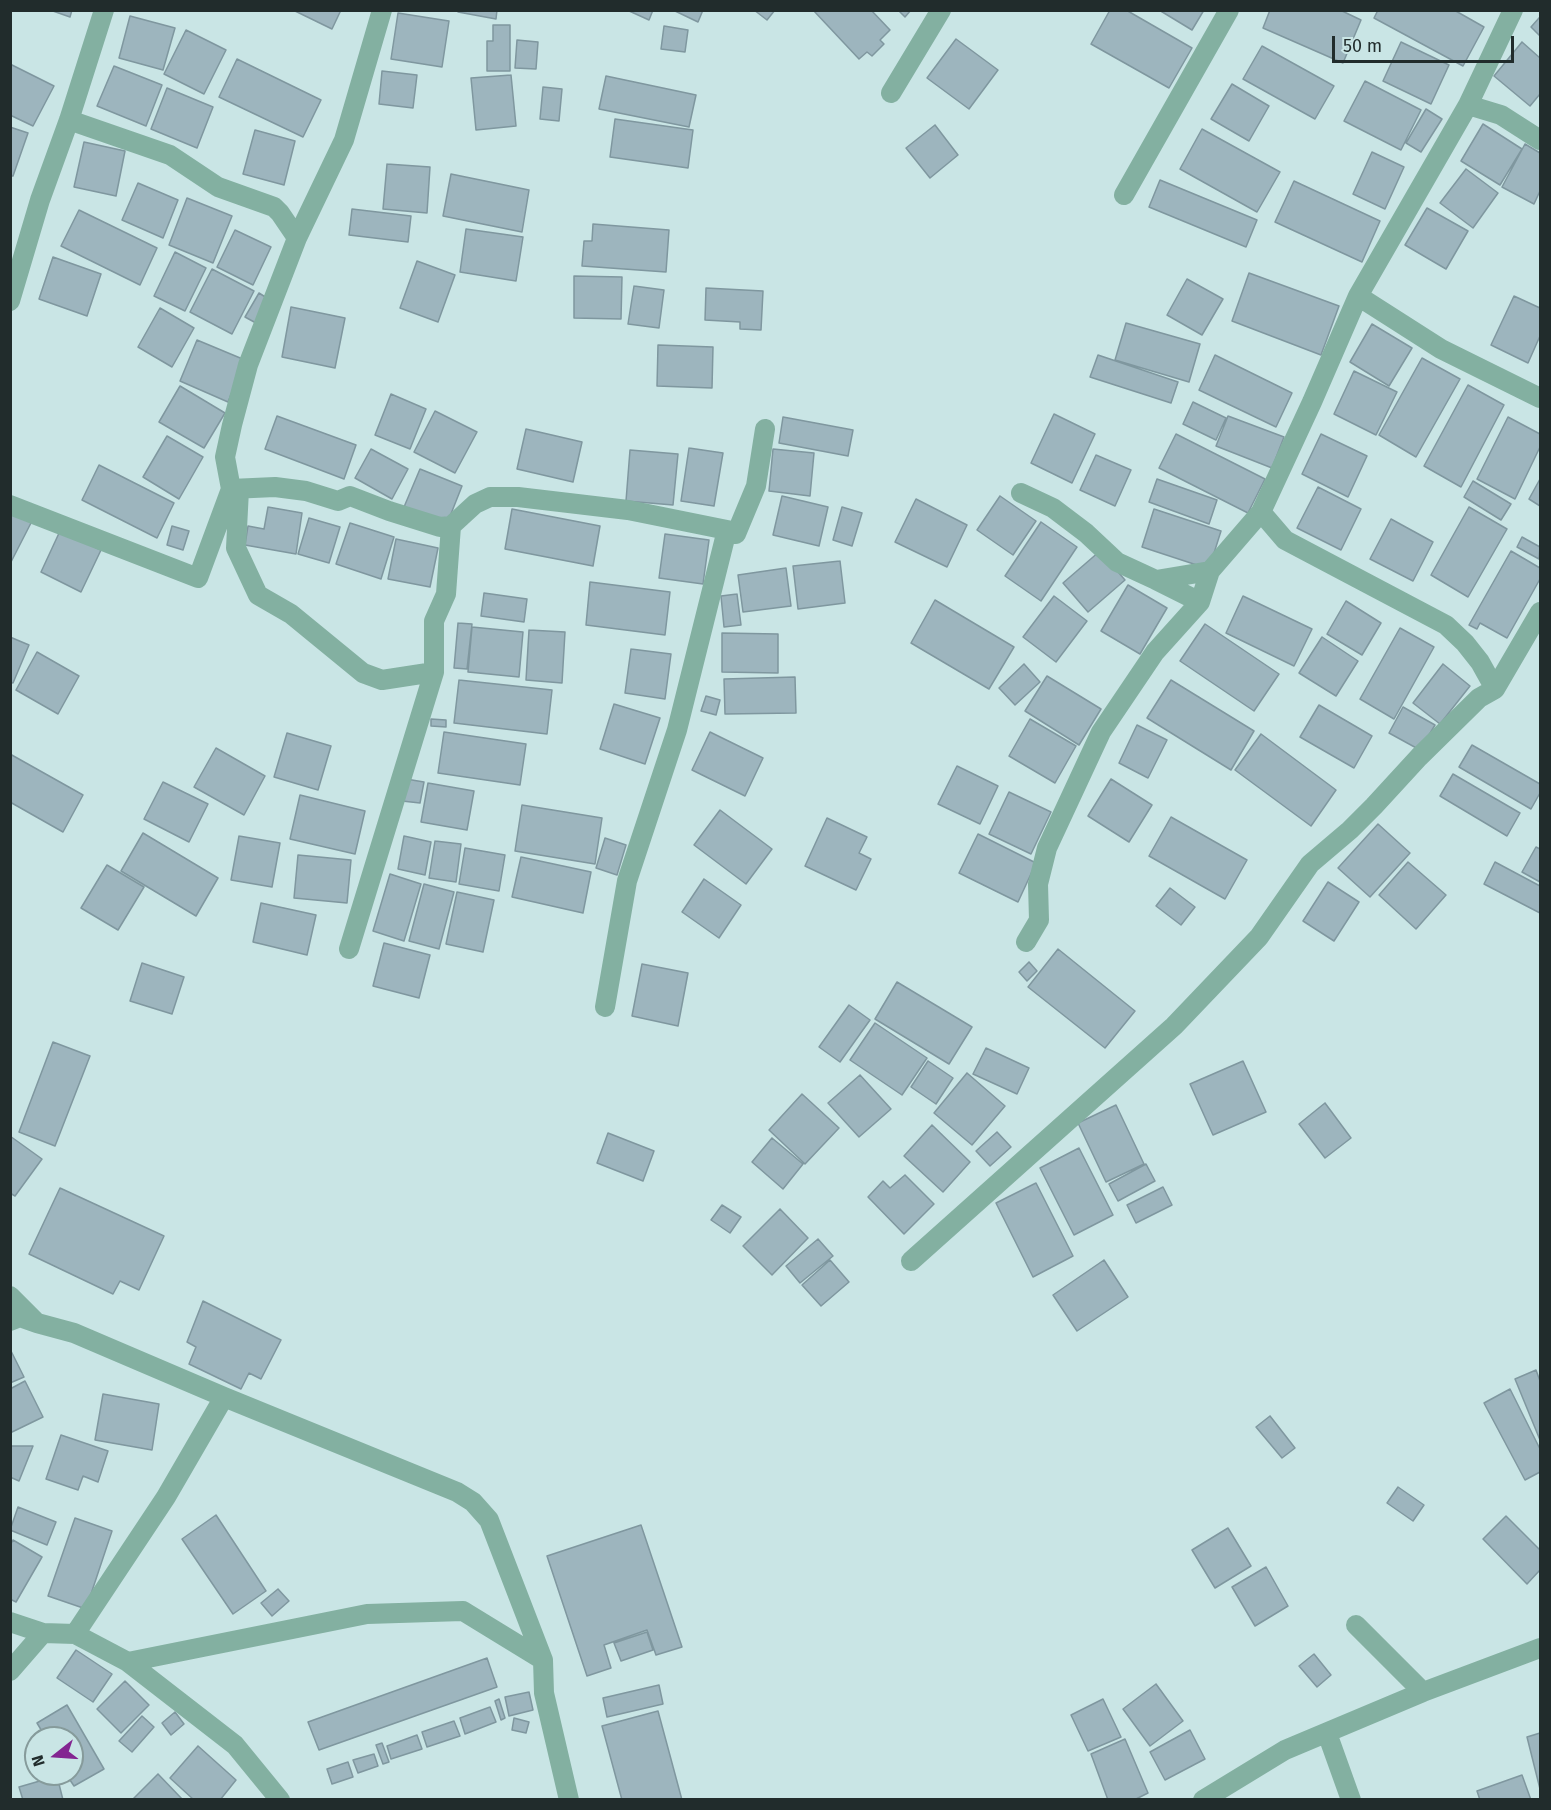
<!DOCTYPE html>
<html>
<head>
<meta charset="utf-8">
<style>
	body { margin:0 }
	#map { position:relative; width:1551px; height:1810px; overflow:hidden; background:#c9e5e5; font-family:"Fira Sans",sans-serif }
	canvas { display:block }
	.frame { position:absolute; inset:0; border:12px solid #212c2c; pointer-events:none }
	.north { position:absolute; left:24px; top:1726px; width:60px; height:60px; box-sizing:border-box; background:#c9e5e5; border:2px solid #869b9b; border-radius:50%; rotate:253deg; font-size:16px; font-weight:700; line-height:24px; text-align:center; color:#212c2c }
	.north::after { content:''; display:block; margin:auto; width:21px; height:27px; background:#832591; clip-path:polygon(50% 0,100% 100%,50% 72%,0 100%) }
	.scale { position:absolute; left:1332px; top:36px; width:182px; height:27px; box-sizing:border-box; border:3px solid #212c2c; border-top:0; padding-left:8px; font-size:18px; line-height:21px; white-space:nowrap; color:#212c2c; -webkit-text-stroke:4px #c9e5e5; paint-order:stroke }
</style>
</head>
<body>
<div id="map">
<canvas width="1551" height="1810"></canvas>
<div class="frame"></div>
<div class="north">N</div>
<div class="scale">50 m</div>
</div>
<script>
const ctx = document.querySelector('canvas').getContext('2d');
ctx.lineJoin = 'round';
function fillPath(path, color) {
  ctx.fillStyle = color;
  ctx.fill(path, 'evenodd');
}
function poly(rows) {
  const path = new Path2D();
  for (const r of rows) {
    path.moveTo(r[0], r[1]);
    for (let i = 2; i < r.length; i += 2) path.lineTo(r[i], r[i + 1]);
  }
  return path;
}
function trace(path, color, width, dash) {
  ctx.strokeStyle = color;
  ctx.lineWidth = width;
  ctx.lineCap = dash ? 'butt' : 'round';
  ctx.setLineDash(dash || []);
  ctx.stroke(path);
}
const building = poly([
	[50,10,72,10,70,17,50,10],
	[293,10,341,10,332,29,293,10],
	[458,10,497,10,496,19,458,12,458,10],
	[627,10,653,10,649,20,627,10],
	[673,10,703,10,698,22,673,10],
	[754,10,775,10,767,20,754,10],
	[813,10,871,10,890,30,880,40,884,44,872,56,867,52,859,59,813,10],
	[898,10,911,10,905,17,898,10],
	[1110,10,1126,10,1192,48,1169,88,1091,44,1110,10],
	[1159,10,1204,10,1192,30,1159,10],
	[1270,10,1340,10,1361,20,1343,63,1263,28,1270,10],
	[1378,10,1454,10,1484,27,1463,66,1374,18,1378,10],
	[398,13,449,21,442,67,391,59,398,13],
	[130,16,175,28,163,70,119,58,130,16],
	[1539,18,1540,19,1540,36,1531,27,1539,18],
	[493,25,510,25,510,71,487,71,487,41,493,41,493,25],
	[664,26,688,30,685,52,661,49,664,26],
	[186,30,226,50,204,94,164,74,186,30],
	[956,39,998,70,969,109,927,78,956,39],
	[517,40,538,42,536,69,515,68,517,40],
	[1401,42,1449,65,1431,104,1383,81,1401,42],
	[1522,42,1540,58,1540,94,1530,106,1494,76,1522,42],
	[1262,46,1334,86,1315,119,1243,79,1262,46],
	[237,59,321,100,303,137,219,97,237,59],
	[10,64,54,86,33,126,10,115,10,64],
	[114,66,162,85,146,126,97,106,114,66],
	[382,71,417,75,413,108,379,104,382,71],
	[511,75,516,126,476,130,471,78,511,75],
	[606,76,696,95,689,127,599,109,606,76],
	[1365,81,1421,110,1401,150,1344,121,1365,81],
	[1232,84,1269,106,1249,141,1211,119,1232,84],
	[543,87,562,89,559,121,540,119,543,87],
	[167,88,213,107,197,148,151,129,167,88],
	[1426,109,1442,119,1421,152,1406,143,1426,109],
	[615,119,693,130,688,168,610,157,615,119],
	[1483,124,1522,149,1500,185,1461,161,1483,124],
	[935,125,958,155,930,178,906,148,935,125],
	[10,127,28,133,13,176,10,176,10,127],
	[1202,129,1280,172,1257,212,1180,169,1202,129],
	[255,130,295,141,284,185,243,174,255,130],
	[84,142,125,151,116,196,74,187,84,142],
	[1525,144,1540,153,1540,191,1534,204,1502,187,1525,144],
	[1372,152,1404,167,1385,209,1353,194,1372,152],
	[387,164,430,167,427,213,383,209,387,164],
	[1466,169,1498,193,1473,228,1440,203,1466,169],
	[451,174,529,190,522,232,443,216,451,174],
	[1160,180,1257,220,1246,247,1149,207,1160,180],
	[1294,181,1380,221,1362,262,1275,222,1294,181],
	[138,183,178,200,163,238,122,220,138,183],
	[187,198,232,216,213,263,169,245,187,198],
	[1427,208,1468,231,1446,269,1405,245,1427,208],
	[352,209,411,216,408,242,349,235,352,209],
	[79,210,157,248,140,285,61,246,79,210],
	[593,224,669,230,666,272,582,266,584,241,592,241,593,224],
	[466,229,523,237,516,281,460,272,466,229],
	[235,230,271,247,253,285,217,267,235,230],
	[175,252,206,268,185,311,154,296,175,252],
	[53,257,101,274,87,316,39,299,53,257],
	[417,261,455,275,438,322,400,308,417,261],
	[212,269,254,291,232,334,190,312,212,269],
	[1249,273,1339,306,1321,355,1232,321,1249,273],
	[574,276,622,277,621,319,574,318,574,276],
	[1187,279,1223,299,1202,335,1167,315,1187,279],
	[634,286,664,290,659,328,628,324,634,286],
	[706,288,763,291,761,330,740,329,740,322,705,320,706,288],
	[259,293,270,300,256,323,245,317,259,293],
	[1514,296,1540,308,1540,336,1528,363,1491,345,1514,296],
	[291,307,345,318,335,368,282,357,291,307],
	[160,308,194,328,172,367,138,347,160,308],
	[1126,323,1200,344,1189,382,1115,360,1126,323],
	[1372,324,1412,348,1389,386,1350,362,1372,324],
	[197,340,245,360,228,402,180,381,197,340],
	[658,345,713,347,712,388,657,386,658,345],
	[1098,355,1178,382,1171,403,1090,377,1098,355],
	[1215,355,1292,393,1276,427,1199,390,1215,355],
	[1422,358,1460,379,1416,457,1379,435,1422,358],
	[1354,371,1397,392,1376,435,1334,414,1354,371],
	[1468,385,1504,405,1461,487,1424,466,1468,385],
	[180,386,225,413,204,448,159,422,180,386],
	[391,394,426,409,410,449,375,435,391,394],
	[1193,402,1226,418,1216,440,1183,424,1193,402],
	[435,411,477,432,455,473,414,452,435,411],
	[1054,414,1095,434,1072,483,1031,463,1054,414],
	[277,416,356,445,344,479,265,449,277,416],
	[1228,416,1284,437,1272,468,1216,446,1228,416],
	[783,417,853,430,848,456,779,443,783,417],
	[1508,417,1540,434,1540,447,1515,499,1477,479,1508,417],
	[526,429,582,442,573,482,517,469,526,429],
	[1176,434,1265,479,1248,513,1159,468,1176,434],
	[1321,434,1367,456,1348,497,1302,474,1321,434],
	[167,436,203,457,179,499,143,477,167,436],
	[689,448,723,453,714,506,681,501,689,448],
	[371,449,408,469,392,499,355,478,371,449],
	[773,449,814,453,810,496,769,491,773,449],
	[630,450,678,454,673,505,626,501,630,450],
	[1096,455,1131,470,1115,506,1080,490,1096,455],
	[99,465,174,503,157,538,82,500,99,465],
	[420,469,462,486,447,524,404,507,420,469],
	[1157,479,1217,500,1209,524,1149,502,1157,479],
	[1540,479,1540,506,1529,499,1540,479],
	[1473,481,1511,504,1501,520,1464,497,1473,481],
	[1318,487,1361,509,1341,550,1297,528,1318,487],
	[782,496,828,507,819,546,773,535,782,496],
	[1000,496,1036,521,1013,555,977,530,1000,496],
	[916,499,967,525,947,567,895,542,916,499],
	[268,507,302,513,296,554,245,545,248,526,264,529,268,507],
	[842,507,862,513,852,546,833,540,842,507],
	[1469,507,1507,529,1468,597,1431,575,1469,507],
	[512,509,600,526,593,566,505,549,512,509],
	[1154,509,1221,531,1209,569,1142,547,1154,509],
	[10,511,32,521,11,562,10,562,10,511],
	[309,518,340,527,329,563,298,554,309,518],
	[1391,519,1433,542,1413,581,1370,559,1391,519],
	[1041,522,1077,547,1041,601,1005,576,1041,522],
	[350,523,394,537,381,579,336,564,350,523],
	[172,526,189,531,183,550,167,545,172,526],
	[60,531,101,550,81,592,41,572,60,531],
	[665,534,709,540,703,584,659,578,665,534],
	[1522,537,1540,547,1539,559,1517,547,1522,537],
	[396,539,438,548,430,587,388,579,396,539],
	[1100,551,1125,580,1088,612,1063,583,1100,551],
	[1511,551,1540,568,1540,579,1507,638,1480,623,1477,629,1469,625,1511,551],
	[840,561,845,603,798,609,793,566,840,561],
	[786,568,791,606,743,612,738,575,786,568],
	[590,582,670,592,665,635,586,625,590,582],
	[1128,585,1167,608,1140,654,1101,631,1128,585],
	[484,593,527,599,524,622,481,616,484,593],
	[737,594,741,625,724,627,721,596,737,594],
	[1054,596,1087,621,1056,662,1023,637,1054,596],
	[1243,596,1312,629,1294,666,1226,633,1243,596],
	[935,600,1014,647,989,689,911,643,935,600],
	[1346,601,1381,623,1362,655,1327,634,1346,601],
	[458,623,472,624,467,669,454,668,458,623],
	[1205,624,1279,674,1254,711,1180,661,1205,624],
	[472,627,523,632,519,677,468,672,472,627],
	[1400,628,1434,647,1394,719,1360,699,1400,628],
	[529,630,565,632,562,683,526,680,529,630],
	[722,633,778,634,778,673,722,672,722,633],
	[10,637,29,645,13,683,10,682,10,637],
	[1322,637,1358,661,1336,696,1299,673,1322,637],
	[631,649,671,654,665,699,625,693,631,649],
	[37,652,79,676,58,714,16,690,37,652],
	[1024,664,1040,682,1015,705,999,688,1024,664],
	[1443,664,1470,686,1440,724,1413,703,1443,664],
	[1047,676,1101,709,1079,745,1025,711,1047,676],
	[795,677,796,713,725,714,724,679,795,677],
	[459,680,552,690,547,734,454,723,459,680],
	[1171,680,1254,731,1231,770,1147,718,1171,680],
	[706,696,720,700,716,715,701,711,706,696],
	[614,704,660,718,645,764,600,749,614,704],
	[1319,705,1372,736,1354,768,1300,737,1319,705],
	[1403,707,1435,725,1420,750,1389,733,1403,707],
	[431,719,446,720,446,727,431,726,431,719],
	[1030,719,1076,746,1055,783,1009,756,1030,719],
	[1137,725,1167,740,1148,778,1119,763,1137,725],
	[444,732,526,744,520,785,438,773,444,732],
	[710,732,763,758,745,796,692,770,710,732],
	[287,733,331,746,318,790,274,777,287,733],
	[1261,734,1336,790,1311,826,1235,770,1261,734],
	[1472,745,1540,784,1540,793,1531,809,1459,767,1472,745],
	[216,748,265,776,244,815,194,787,216,748],
	[10,754,83,795,63,832,10,802,10,754],
	[957,766,998,786,980,824,938,804,957,766],
	[1453,774,1520,813,1507,836,1440,796,1453,774],
	[406,779,424,782,420,803,402,801,406,779],
	[1111,779,1152,805,1129,842,1088,816,1111,779],
	[163,782,208,804,189,842,144,819,163,782],
	[428,783,474,791,467,830,421,822,428,783],
	[1009,792,1051,812,1031,854,989,834,1009,792],
	[300,795,365,811,355,854,290,839,300,795],
	[522,805,602,818,595,864,515,851,522,805],
	[720,810,772,849,746,884,694,845,720,810],
	[1171,817,1247,860,1225,899,1149,856,1171,817],
	[827,818,867,837,859,853,871,859,856,890,805,866,827,818],
	[1378,824,1410,853,1370,897,1338,868,1378,824],
	[143,833,218,878,196,916,121,871,143,833],
	[978,834,1036,863,1018,902,959,873,978,834],
	[239,836,280,843,272,887,231,880,239,836],
	[404,836,431,842,425,875,398,869,404,836],
	[605,838,626,845,617,875,596,868,605,838],
	[435,841,461,844,456,882,429,878,435,841],
	[1536,847,1540,849,1540,882,1522,872,1536,847],
	[465,848,505,855,499,891,459,884,465,848],
	[298,855,351,860,347,903,294,898,298,855],
	[521,857,591,872,583,913,512,897,521,857],
	[1408,862,1446,895,1416,929,1379,895,1408,862],
	[1495,862,1540,886,1540,913,1484,884,1495,862],
	[107,865,144,887,118,930,81,908,107,865],
	[390,874,421,884,404,941,373,931,390,874],
	[704,879,741,905,719,938,682,912,704,879],
	[1328,882,1359,902,1334,941,1303,921,1328,882],
	[424,884,454,892,439,949,409,941,424,884],
	[1170,888,1195,907,1181,925,1156,906,1170,888],
	[457,892,494,900,483,952,446,944,457,892],
	[261,903,316,915,307,955,253,942,261,903],
	[384,943,430,955,419,998,373,986,384,943],
	[1058,949,1135,1011,1105,1048,1028,987,1058,949],
	[1029,962,1037,971,1027,981,1019,972,1029,962],
	[142,963,184,977,172,1014,130,1001,142,963],
	[642,964,688,973,678,1026,632,1016,642,964],
	[897,982,972,1027,949,1064,875,1019,897,982],
	[849,1005,870,1020,840,1062,819,1047,849,1005],
	[875,1023,927,1058,902,1095,850,1060,875,1023],
	[53,1042,90,1056,55,1146,19,1132,53,1042],
	[986,1048,1029,1068,1017,1094,973,1074,986,1048],
	[928,1061,953,1078,936,1104,911,1087,928,1061],
	[1243,1061,1266,1112,1213,1135,1190,1084,1243,1061],
	[967,1073,1005,1106,972,1145,934,1113,967,1073],
	[860,1075,891,1109,859,1137,828,1103,860,1075],
	[802,1094,839,1128,805,1164,769,1130,802,1094],
	[1325,1103,1351,1138,1325,1158,1299,1124,1325,1103],
	[1116,1105,1144,1164,1106,1182,1078,1123,1116,1105],
	[932,1125,970,1162,943,1192,904,1156,932,1125],
	[997,1132,1011,1147,990,1166,976,1151,997,1132],
	[608,1133,654,1151,643,1181,597,1163,608,1133],
	[10,1136,42,1159,15,1196,10,1193,10,1136],
	[772,1138,803,1164,783,1189,752,1162,772,1138],
	[1079,1148,1113,1215,1074,1235,1040,1168,1079,1148],
	[1146,1164,1155,1181,1118,1201,1109,1184,1146,1164],
	[905,1175,934,1204,904,1234,868,1197,883,1181,890,1188,905,1175],
	[1036,1183,1073,1256,1033,1277,996,1203,1036,1183],
	[1163,1187,1172,1205,1136,1223,1127,1205,1163,1187],
	[60,1188,164,1236,139,1290,120,1281,113,1294,29,1254,60,1188],
	[722,1205,741,1217,730,1233,711,1220,722,1205],
	[780,1209,808,1238,772,1275,743,1246,780,1209],
	[818,1239,833,1256,800,1283,786,1266,818,1239],
	[830,1260,849,1282,821,1306,802,1285,830,1260],
	[1104,1260,1128,1297,1077,1331,1053,1295,1104,1260],
	[203,1301,281,1340,261,1379,249,1373,241,1389,189,1364,196,1347,187,1342,203,1301],
	[10,1349,24,1377,10,1383,10,1349],
	[1536,1370,1540,1381,1540,1440,1515,1379,1536,1370],
	[25,1381,43,1417,10,1433,10,1389,25,1381],
	[1510,1389,1540,1449,1540,1472,1525,1480,1484,1403,1510,1389],
	[103,1394,159,1404,152,1450,95,1440,103,1394],
	[1270,1416,1295,1448,1282,1458,1256,1427,1270,1416],
	[61,1435,108,1451,98,1482,83,1476,78,1490,46,1479,61,1435],
	[10,1446,33,1446,19,1481,10,1477,10,1446],
	[1398,1487,1424,1505,1413,1521,1387,1503,1398,1487],
	[18,1507,56,1522,47,1545,10,1530,18,1507],
	[216,1515,266,1591,233,1614,182,1539,216,1515],
	[1506,1516,1540,1550,1540,1570,1527,1584,1483,1539,1506,1516],
	[75,1518,112,1531,86,1609,48,1596,75,1518],
	[641,1525,682,1647,656,1655,647,1630,604,1645,611,1668,587,1676,547,1556,641,1525],
	[1228,1528,1251,1566,1215,1588,1192,1550,1228,1528],
	[13,1540,42,1557,16,1602,10,1599,10,1545,13,1540],
	[1266,1567,1288,1606,1255,1626,1232,1587,1266,1567],
	[278,1589,289,1601,272,1616,261,1603,278,1589],
	[647,1632,653,1650,621,1661,614,1643,647,1632],
	[76,1650,112,1674,93,1702,57,1678,76,1650],
	[1314,1654,1331,1675,1317,1687,1299,1666,1314,1654],
	[487,1658,497,1687,319,1750,308,1722,487,1658],
	[125,1681,149,1705,121,1733,97,1709,125,1681],
	[1156,1684,1183,1721,1150,1746,1123,1709,1156,1684],
	[659,1685,663,1704,607,1717,603,1698,659,1685],
	[529,1692,533,1710,509,1716,505,1697,529,1692],
	[499,1699,505,1718,501,1720,495,1701,499,1699],
	[1103,1699,1121,1737,1088,1751,1071,1715,1103,1699],
	[67,1705,104,1769,74,1786,66,1774,72,1774,72,1738,46,1738,37,1723,67,1705],
	[490,1707,496,1722,465,1734,460,1718,490,1707],
	[658,1711,682,1800,622,1800,602,1726,658,1711],
	[175,1712,184,1724,171,1735,162,1723,175,1712],
	[142,1716,154,1727,132,1752,119,1741,142,1716],
	[514,1718,529,1722,526,1733,512,1730,514,1718],
	[454,1721,460,1736,427,1747,422,1732,454,1721],
	[1190,1730,1205,1759,1165,1780,1150,1752,1190,1730],
	[1540,1733,1540,1789,1527,1737,1540,1733],
	[417,1735,422,1749,391,1759,387,1746,417,1735],
	[1125,1739,1148,1793,1134,1800,1108,1800,1091,1754,1125,1739],
	[382,1743,389,1762,383,1764,376,1745,382,1743],
	[198,1746,236,1780,220,1800,194,1800,170,1778,198,1746],
	[374,1754,378,1766,358,1773,353,1760,374,1754],
	[348,1762,353,1777,332,1784,327,1769,348,1762],
	[158,1774,183,1800,132,1800,158,1774],
	[1522,1775,1531,1800,1480,1800,1477,1791,1522,1775],
	[57,1776,63,1800,23,1800,19,1787,57,1776]
]);
fillPath(building, '#9db5be');
trace(building, '#7f979f', 1.5);
trace(poly([
	[891,93,941,10],
	[1468,105,1501,115,1540,140],
	[69,120,170,155,218,187,274,207,280,213,297,238,248,365,232,425,225,457,231,489,275,487,306,491,338,501,350,496,389,511,440,527,451,526,475,504,490,497,518,497,628,510,727,530,736,534,756,486,765,429],
	[1124,195,1229,10],
	[297,238,344,140,382,10],
	[1358,296,1441,349,1540,398],
	[10,301,40,200,69,120,104,10],
	[239,490,236,548,258,595,291,614,363,673,382,680,434,672,434,621,446,594,451,526],
	[1021,493,1053,508,1086,533,1117,562,1156,580,1210,571],
	[10,505,198,578,231,489],
	[1156,580,1200,602],
	[1495,689,1540,612],
	[1026,942,1039,920,1038,884,1047,848,1101,732,1155,652,1200,602,1210,571,1261,512,1312,402,1358,296,1468,105,1513,10],
	[349,949,434,672],
	[605,1007,627,881,677,730,727,530],
	[911,1261,1174,1026,1259,937,1310,864,1350,830,1374,806,1419,757,1479,698,1495,689,1480,662,1465,643,1446,625,1285,540,1261,512],
	[10,1296,36,1322],
	[10,1321,20,1317,37,1323,74,1333,224,1397,457,1492,473,1502,489,1520,543,1660],
	[10,1622,43,1633,75,1634,128,1662,235,1745,280,1800],
	[1356,1625,1423,1692],
	[75,1634,166,1497,224,1397],
	[128,1662,367,1614,463,1611,543,1660,544,1693,569,1800],
	[10,1671,43,1633],
	[1327,1733,1351,1800],
	[1203,1800,1285,1750,1423,1692,1540,1648]
]), '#83b0a1', 20);
</script>
</body>
</html>
